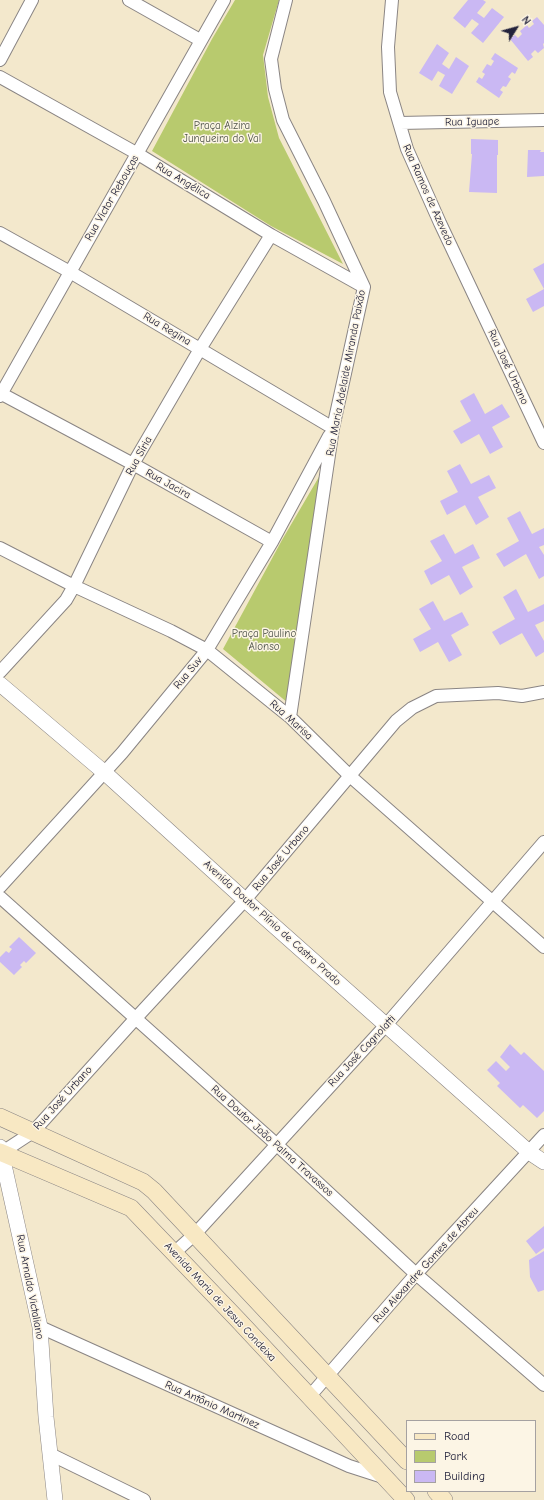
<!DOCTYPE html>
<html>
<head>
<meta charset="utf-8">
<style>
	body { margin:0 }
	#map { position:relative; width:544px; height:1500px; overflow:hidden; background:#f3e8cc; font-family:"Comic Neue",sans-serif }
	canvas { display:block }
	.legend { position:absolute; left:406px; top:1420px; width:130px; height:72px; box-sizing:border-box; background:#fcf5e5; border:1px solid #a5a1a1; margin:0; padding:5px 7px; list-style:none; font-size:12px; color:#22223b }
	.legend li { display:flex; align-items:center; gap:8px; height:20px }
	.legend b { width:20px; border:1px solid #a5a1a1 }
	.north { position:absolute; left:496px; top:8px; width:40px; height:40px; -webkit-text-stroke:3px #fcf5e5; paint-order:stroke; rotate:53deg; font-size:11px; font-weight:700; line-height:16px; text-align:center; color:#22223b }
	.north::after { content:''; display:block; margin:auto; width:14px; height:18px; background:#22223b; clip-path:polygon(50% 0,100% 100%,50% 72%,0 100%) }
</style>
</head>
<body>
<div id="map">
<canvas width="544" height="1500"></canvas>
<ul class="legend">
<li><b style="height:5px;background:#f8e8c3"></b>Road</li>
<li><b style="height:11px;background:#b8ca6e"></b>Park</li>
<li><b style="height:11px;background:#cab8f3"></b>Building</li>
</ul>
<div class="north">N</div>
</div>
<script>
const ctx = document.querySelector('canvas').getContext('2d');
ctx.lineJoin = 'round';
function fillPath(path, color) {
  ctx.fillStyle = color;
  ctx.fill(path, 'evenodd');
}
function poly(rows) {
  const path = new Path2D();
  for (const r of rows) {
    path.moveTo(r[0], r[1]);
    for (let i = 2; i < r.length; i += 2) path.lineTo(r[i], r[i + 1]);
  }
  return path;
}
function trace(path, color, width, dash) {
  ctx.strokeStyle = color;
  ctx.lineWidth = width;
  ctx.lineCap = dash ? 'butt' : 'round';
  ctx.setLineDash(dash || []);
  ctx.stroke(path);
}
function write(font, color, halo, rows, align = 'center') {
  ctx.font = font + ' "Comic Neue",sans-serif';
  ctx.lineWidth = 3;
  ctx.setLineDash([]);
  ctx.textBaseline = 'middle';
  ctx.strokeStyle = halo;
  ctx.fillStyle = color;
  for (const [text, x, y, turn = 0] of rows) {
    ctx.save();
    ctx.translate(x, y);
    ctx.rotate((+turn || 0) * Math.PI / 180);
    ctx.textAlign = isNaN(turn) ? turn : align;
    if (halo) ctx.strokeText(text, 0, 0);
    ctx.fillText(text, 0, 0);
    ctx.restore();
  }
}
fillPath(poly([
	[235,0,279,0,263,55,268,97,279,138,343,264,271,226,152,151,212,39],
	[323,470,288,703,223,649,282,540]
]), '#b8ca6e');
fillPath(poly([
	[468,0,483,0,486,2,477,13,484,18,492,8,504,17,483,43,471,33,479,24,472,19,465,28,453,18],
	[537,17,544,25,544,43,543,44,544,48,538,53,535,50,531,54,533,57,528,61,510,39,515,35,518,38,522,34,520,31,527,25,529,28,534,24,532,21],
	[437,44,449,53,442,64,449,69,456,57,469,66,452,94,439,86,445,75,438,71,432,81,419,73],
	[495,53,518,68,515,74,512,72,508,77,511,79,506,87,503,86,500,90,503,92,499,98,476,82,479,77,482,79,485,74,482,72,487,64,491,66,494,61,491,59],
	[471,139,498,140,498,155,497,155,497,193,469,192,472,154,471,154],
	[528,150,541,150,540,152,544,152,544,176,527,177],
	[544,263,544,289,533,269],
	[544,289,544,306,533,312,526,299],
	[474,393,485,414,502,404,510,417,492,427,503,447,490,454,479,434,461,444,453,431,471,421,460,401],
	[460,464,471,484,489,475,496,488,478,497,489,517,476,525,465,505,447,515,440,501,458,492,447,471],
	[520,511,532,534,544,528,544,545,539,547,544,555,544,576,539,579,526,554,504,567,496,554,519,541,507,518],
	[444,534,455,554,473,544,480,558,462,567,473,587,460,595,449,575,431,585,424,571,442,561,430,541],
	[516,589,528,612,544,604,544,621,535,625,544,641,544,652,536,657,522,633,500,645,492,632,515,619,503,597],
	[433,601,444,621,462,612,469,625,451,635,462,655,449,662,438,642,420,652,413,639,431,629,419,609],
	[19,937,36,953,26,963,24,961,20,965,22,967,14,975,0,962,0,957,6,951,9,953,12,949,9,947],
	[510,1044,521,1055,524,1052,544,1071,544,1111,537,1118,523,1105,520,1108,497,1086,500,1083,487,1070,496,1061,506,1071,510,1067,500,1057],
	[544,1226,544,1248,536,1254,526,1241],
	[544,1251,544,1290,538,1292,530,1277,529,1260]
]), '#cab8f3');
const minor = poly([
	[129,0,200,40],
	[286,0,271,59,275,89,283,120,324,201,364,287,333,428,290,717],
	[392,0,388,47,390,92,407,149,440,223,544,443],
	[0,60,32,0],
	[0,77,138,154,271,235,364,287],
	[400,123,544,120],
	[0,233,70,272,333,428],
	[0,393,133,464,272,542],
	[0,396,224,0],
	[0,548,74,586,171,631,207,650,290,717,350,776,544,947],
	[0,672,66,600,74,586,133,464,200,349,271,235],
	[0,887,122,753,207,650,272,542,329,436],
	[0,897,276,1144,416,1274,544,1385],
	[1,1153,33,1132,136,1018,245,900,396,721,412,708,436,696,498,693,522,696,544,692],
	[174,1253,195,1234,386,1025,544,842],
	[40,1327,349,1466,383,1477],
	[309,1397,416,1274,544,1135],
	[50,1454,144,1500]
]);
const tertiary = poly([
	[0,684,105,773,245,900,529,1152,544,1162],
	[0,1147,40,1327,46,1417,55,1500]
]);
const secondary = poly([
	[0,1117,143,1182,154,1191,407,1461],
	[0,1152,131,1208,239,1321,406,1500],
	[436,1491,444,1500]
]);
trace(minor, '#8a8584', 14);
trace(tertiary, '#8a8584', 16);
trace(secondary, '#8a8584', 18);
trace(minor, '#fff', 12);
trace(tertiary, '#fff', 15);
trace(secondary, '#f8e8c3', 17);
write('11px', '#22223b', '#fcf5e5', [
	["Rua Iguape",472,122,-1],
	["Rua Angélica",183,181,31],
	["Rua Ramos de Azevedo",428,195,66],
	["Rua Victor Rebouças",112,198,-60],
	["Rua Regina",167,329,31],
	["Rua José Urbano",508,367,65],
	["Rua Maria Adelaide Miranda Paixão",346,373,-79],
	["Rua Síria",139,456,-61],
	["Rua Jacira",168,484,29],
	["Rua Suv",188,673,-50],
	["Rua Marisa",291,720,42],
	["Rua José Urbano",281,858,-50],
	["Avenida Doutor Plínio de Castro Prado",272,923,42],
	["Rua José Cagnolatti",362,1051,-47],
	["Rua José Urbano",63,1098,-48],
	["Rua Doutor João Palma Travassos",272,1141,42],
	["Rua Alexandre Gomes de Abreu",426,1265,-48],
	["Rua Arnaldo Victaliano",30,1287,79],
	["Avenida Maria de Jesus Condeixa",220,1302,47],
	["Rua Antônio Martinez",212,1405,24]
]);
write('11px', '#4f544a', '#fcf5e5', [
	["Praça Alzira",222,126],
	["Junqueira do Val",222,139],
	["Praça Paulino",264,634],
	["Alonso",264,647]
]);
</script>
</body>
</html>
